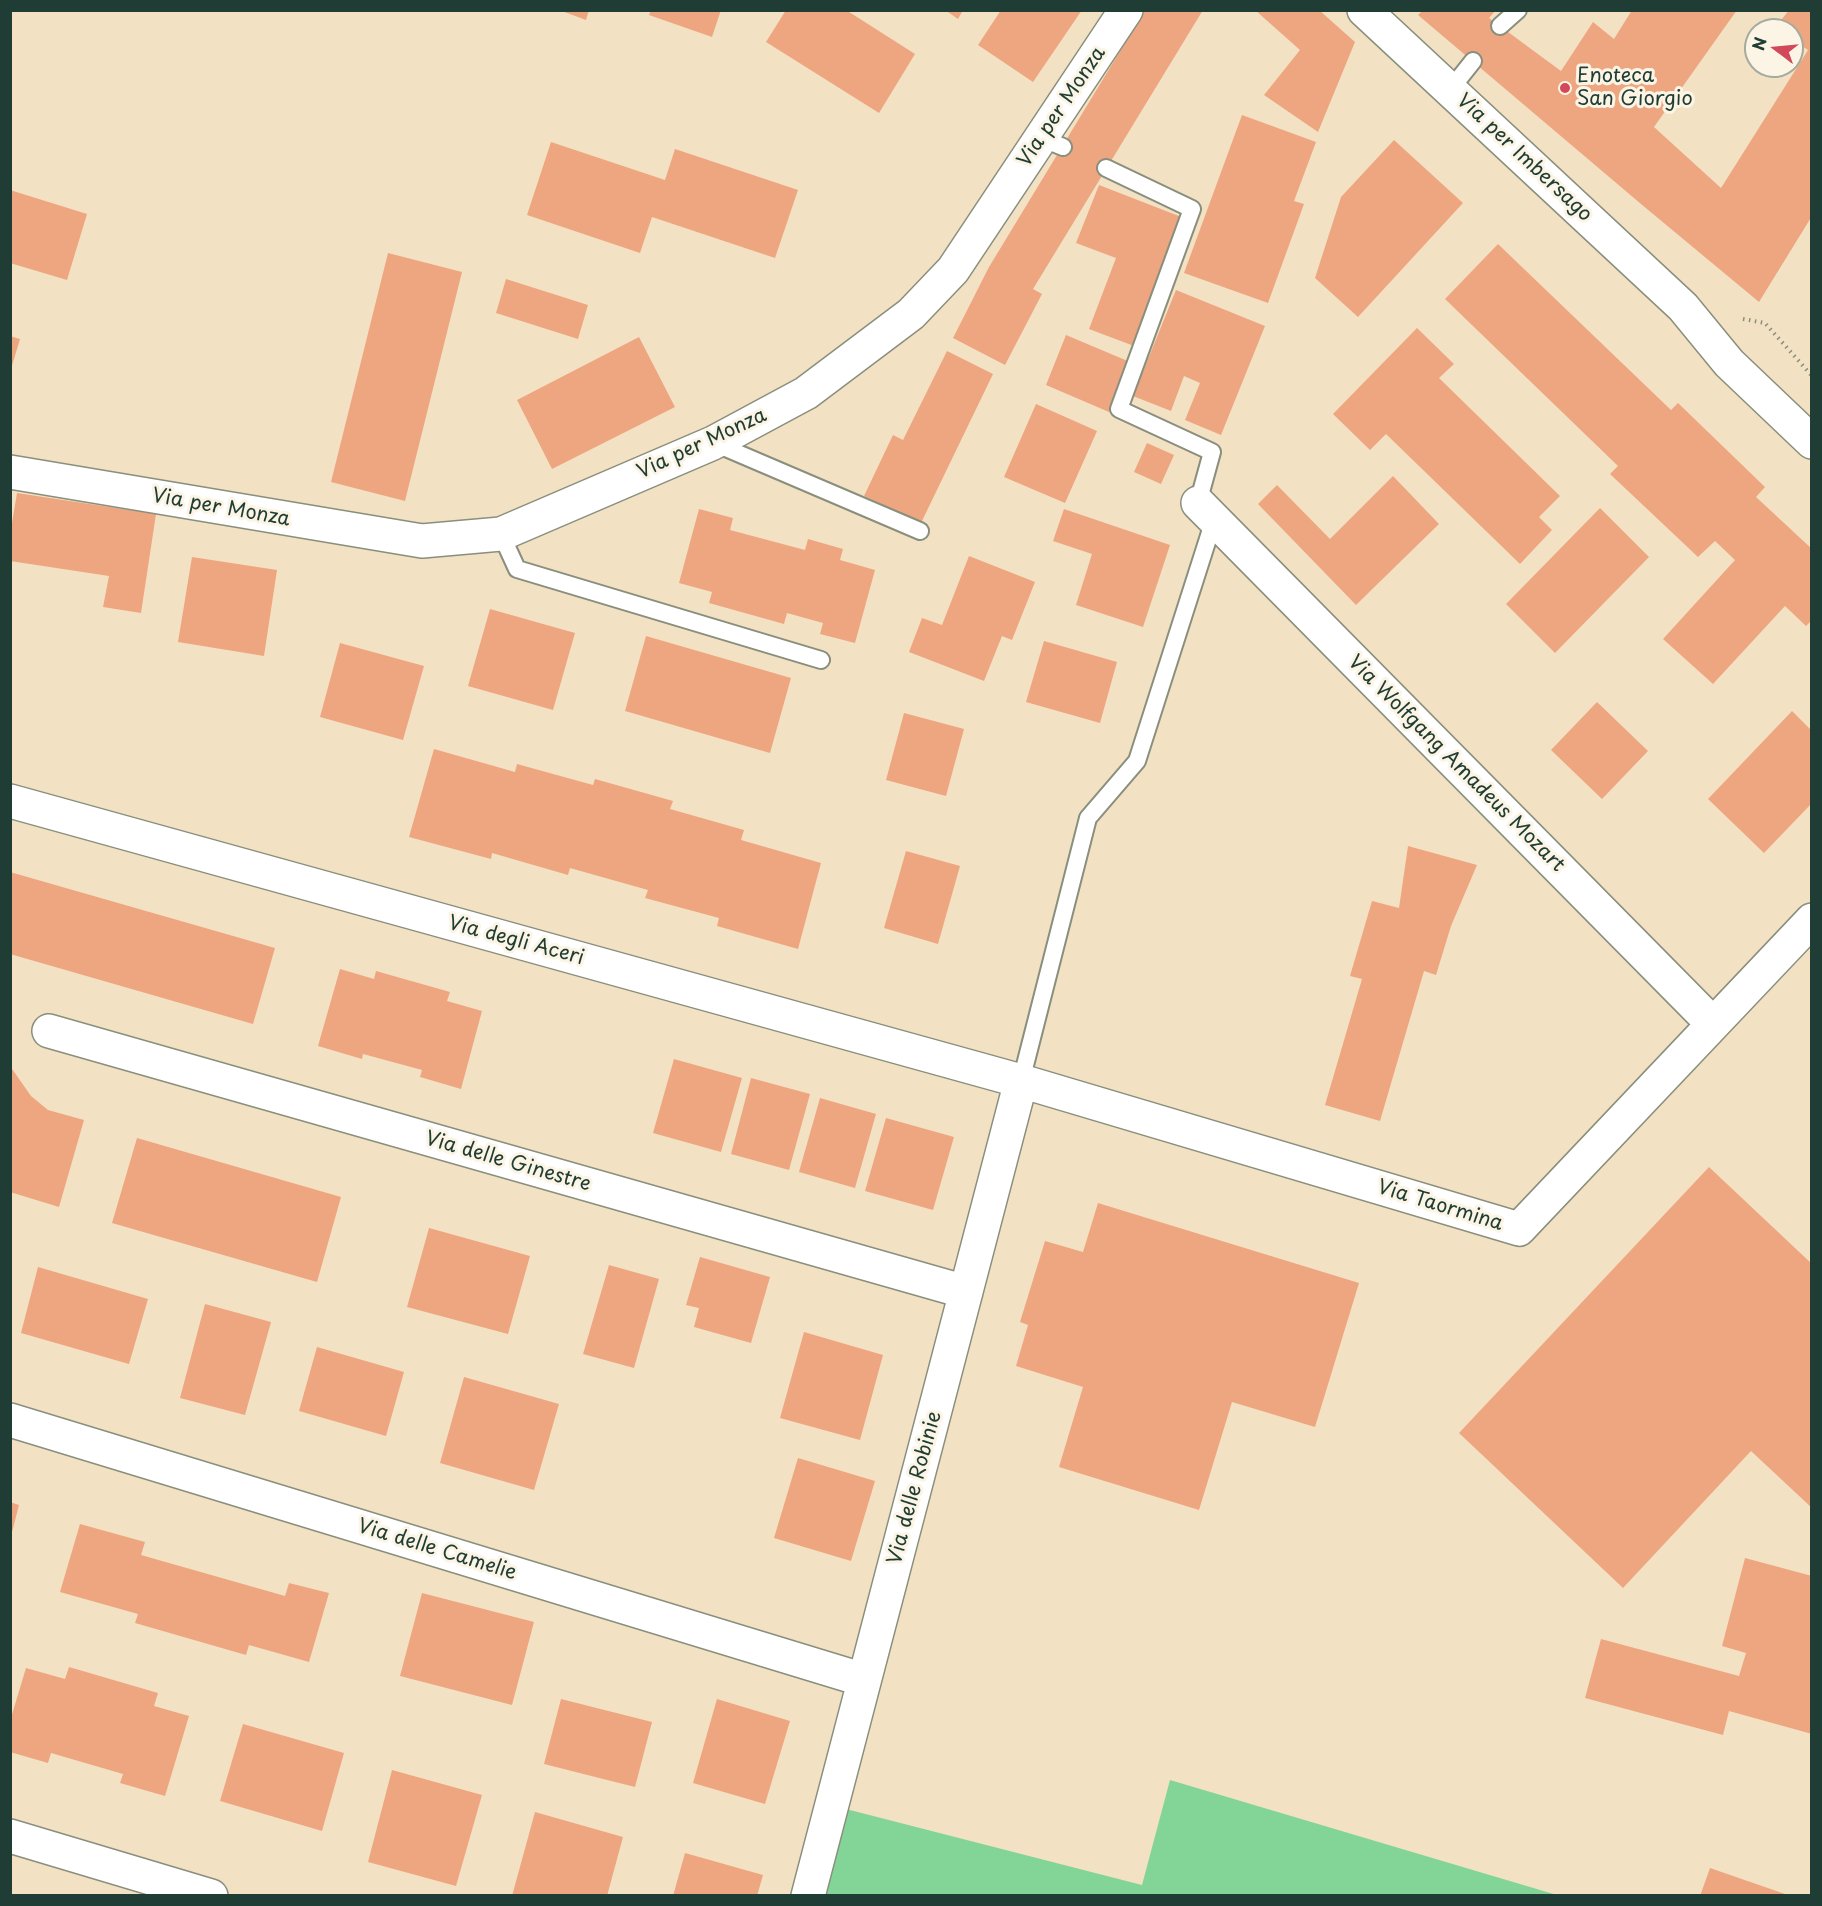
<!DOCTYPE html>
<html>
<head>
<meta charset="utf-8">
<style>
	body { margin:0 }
	#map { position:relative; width:1822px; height:1906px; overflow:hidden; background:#f3e1c4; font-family:"Playpen Sans",sans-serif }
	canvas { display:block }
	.frame { position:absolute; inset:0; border:12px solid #1f3d34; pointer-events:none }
	.north { position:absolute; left:1744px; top:18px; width:60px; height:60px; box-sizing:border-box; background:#fcf5e5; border:2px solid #a4ab9e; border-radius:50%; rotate:286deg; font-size:16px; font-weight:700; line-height:24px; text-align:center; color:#1f3d34 }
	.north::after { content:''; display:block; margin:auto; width:21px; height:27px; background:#d1495b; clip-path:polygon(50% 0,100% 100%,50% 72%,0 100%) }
</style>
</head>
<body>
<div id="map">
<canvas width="1822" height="1906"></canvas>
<div class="frame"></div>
<div class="north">N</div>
</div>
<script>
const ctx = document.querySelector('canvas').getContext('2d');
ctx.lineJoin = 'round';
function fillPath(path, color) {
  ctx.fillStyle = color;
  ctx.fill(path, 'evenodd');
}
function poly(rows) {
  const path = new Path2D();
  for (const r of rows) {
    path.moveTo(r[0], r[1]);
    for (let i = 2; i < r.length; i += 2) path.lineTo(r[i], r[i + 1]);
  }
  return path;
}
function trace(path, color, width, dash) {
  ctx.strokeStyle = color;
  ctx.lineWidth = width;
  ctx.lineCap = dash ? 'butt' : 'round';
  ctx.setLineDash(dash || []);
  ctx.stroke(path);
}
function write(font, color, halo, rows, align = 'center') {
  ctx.font = font + ' "Playpen Sans",sans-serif';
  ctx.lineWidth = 6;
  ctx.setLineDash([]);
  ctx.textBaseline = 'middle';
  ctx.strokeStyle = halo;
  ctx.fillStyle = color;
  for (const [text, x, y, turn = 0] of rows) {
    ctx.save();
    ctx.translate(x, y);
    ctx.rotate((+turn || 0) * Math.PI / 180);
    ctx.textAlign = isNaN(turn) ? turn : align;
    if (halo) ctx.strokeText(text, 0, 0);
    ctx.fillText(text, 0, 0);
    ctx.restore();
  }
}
fillPath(poly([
	[1170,1780,1557,1895,822,1896,846,1809,1142,1885]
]), '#83d597');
fillPath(poly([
	[559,10,589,10,586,20],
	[651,10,721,10,712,37,649,15],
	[786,10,846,10,915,54,879,113,766,42],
	[945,10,963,10,958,19],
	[1001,10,1082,10,1033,82,978,45],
	[1145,10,1203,10,1033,289,1042,294,1005,365,953,338,989,267],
	[1255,10,1319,10,1355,42,1318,132,1264,95,1300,50],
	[1423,10,1496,10,1489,18,1561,71,1593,22,1614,39,1632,10,1737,10,1654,127,1721,188,1808,50,1792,39,1792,30,1778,30,1775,28,1789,10,1812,10,1812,216,1759,302,1641,204,1418,15],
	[1242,115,1316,142,1294,201,1304,204,1268,303,1184,273],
	[1394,140,1463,203,1358,317,1315,278,1341,197],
	[551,142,665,180,675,149,798,190,775,258,652,217,640,253,527,215],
	[1099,185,1184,218,1134,346,1089,329,1116,258,1076,243],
	[10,190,87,214,67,280,10,263],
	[1498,244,1671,410,1678,403,1765,487,1756,497,1812,549,1812,620,1806,626,1785,606,1713,684,1663,639,1735,560,1715,541,1698,557,1610,474,1618,466,1445,299],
	[388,253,462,272,405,501,331,482],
	[506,279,588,305,578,339,496,313],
	[1176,290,1265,326,1221,435,1185,420,1200,383,1184,376,1171,411,1133,396],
	[1417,328,1454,364,1439,378,1560,496,1539,517,1552,530,1520,564,1386,434,1370,450,1333,414],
	[1066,335,1130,362,1109,412,1046,385],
	[10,336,20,339,11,369,10,369],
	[639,337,675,407,552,469,517,400],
	[947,351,993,374,921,523,864,496,893,435,903,440],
	[1036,404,1097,431,1065,503,1004,477],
	[1147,443,1174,455,1161,484,1134,472],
	[1393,476,1439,524,1356,605,1258,504,1277,485,1330,539],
	[17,493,156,514,141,613,103,607,109,576,10,561,10,535],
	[1600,508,1649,557,1555,653,1506,604],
	[699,509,733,518,730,530,805,550,808,539,843,549,840,560,875,570,855,643,820,634,823,623,787,613,784,624,709,603,712,592,679,583],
	[1064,509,1170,545,1143,627,1076,605,1092,554,1053,541],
	[969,556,1035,582,1012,640,1002,636,984,681,909,652,922,618,942,625],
	[192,557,277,570,264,656,178,642],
	[490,609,575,633,553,710,468,686],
	[646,636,791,678,770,753,625,711],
	[1044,641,1117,662,1100,723,1026,702],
	[340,643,424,666,403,740,320,717],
	[1597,702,1648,751,1602,799,1551,750],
	[1792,711,1812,731,1812,803,1764,853,1708,799],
	[904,713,964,729,946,796,886,780],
	[434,749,515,772,517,764,593,785,595,779,673,801,670,809,744,830,741,840,821,863,798,949,717,926,719,918,645,898,648,890,570,868,568,875,492,853,491,859,409,837],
	[1408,846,1477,865,1451,926,1436,975,1424,971,1380,1121,1325,1105,1362,979,1350,976,1372,901,1399,908],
	[906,851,960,866,938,944,884,928],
	[10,872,275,948,253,1024,10,954],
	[340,969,374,979,376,971,450,992,447,1001,482,1011,461,1089,420,1077,422,1070,363,1054,362,1059,318,1046],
	[674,1059,742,1078,721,1152,653,1133],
	[10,1066,31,1096,48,1110,84,1120,59,1207,10,1192],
	[751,1078,810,1094,789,1170,731,1154],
	[820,1098,876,1114,855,1188,799,1172],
	[886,1118,954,1137,933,1210,865,1191],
	[137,1138,341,1197,317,1282,112,1223],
	[1709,1167,1812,1264,1812,1508,1751,1451,1623,1588,1459,1433],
	[1098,1203,1359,1283,1315,1427,1232,1402,1199,1510,1059,1467,1083,1387,1016,1366,1028,1325,1020,1322,1045,1241,1083,1252],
	[429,1228,530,1256,508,1334,407,1307],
	[700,1257,770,1277,751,1343,694,1327,699,1308,686,1305],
	[609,1265,659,1279,634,1368,583,1354],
	[38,1267,148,1299,129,1364,21,1333],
	[205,1304,271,1322,245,1415,180,1398],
	[804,1332,883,1355,860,1440,780,1418],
	[317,1347,404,1372,386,1436,299,1411],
	[464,1377,559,1404,534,1490,440,1463],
	[798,1458,875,1481,851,1561,774,1538],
	[10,1502,19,1505,11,1536,10,1535],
	[80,1524,145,1542,141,1555,285,1596,289,1583,329,1593,309,1662,249,1645,246,1655,135,1623,138,1614,60,1592],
	[1745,1558,1812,1576,1812,1734,1729,1711,1723,1735,1585,1698,1601,1639,1739,1676,1746,1653,1722,1646],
	[422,1593,534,1622,512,1705,400,1676],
	[69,1667,158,1693,154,1706,189,1716,165,1796,120,1783,123,1774,51,1753,48,1763,10,1752,10,1721,26,1668,65,1679],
	[561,1699,652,1722,635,1787,544,1764],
	[717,1699,790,1721,765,1804,693,1783],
	[243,1724,344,1753,322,1831,220,1801],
	[392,1770,482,1795,456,1886,368,1862],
	[535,1812,623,1837,607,1896,512,1896],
	[685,1853,763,1875,757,1896,673,1896],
	[1710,1868,1788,1895,1788,1896,1700,1896]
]), '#eea680');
const service = poly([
	[1500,26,1518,10],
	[1450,90,1473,61],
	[1041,138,1063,147],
	[1106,168,1192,209,1119,409,1212,452,1198,503],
	[714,443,920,531],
	[501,534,517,569,821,660],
	[1021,1081,1088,818,1137,761,1214,520]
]);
const minor = poly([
	[10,472,422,541,501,534,713,443,806,393,911,314,953,270,1126,10],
	[1198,503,1713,1024],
	[10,801,1021,1081,1519,1229,1812,920],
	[49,1031,966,1292],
	[10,1420,864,1680],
	[10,1836,211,1896],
	[808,1896,1021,1081]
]);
const secondary = poly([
	[1364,10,1683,307,1729,363,1812,442]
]);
trace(service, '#898f7c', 20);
trace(minor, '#898f7c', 36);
trace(secondary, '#898f7c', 36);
trace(poly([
	[1743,319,1765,323,1812,376]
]), '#898f7c', 4, [1.5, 4.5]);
trace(service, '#fff', 16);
trace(minor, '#fff', 33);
trace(secondary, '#fff', 33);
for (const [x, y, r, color] of [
	[1565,88,6,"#d1495b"]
]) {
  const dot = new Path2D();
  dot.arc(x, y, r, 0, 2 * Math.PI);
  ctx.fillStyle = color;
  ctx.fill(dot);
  trace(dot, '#fcf5e5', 2);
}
write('20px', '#1f3d34', '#fcf5e5', [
	["Enoteca",1577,76],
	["San Giorgio",1577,99]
], 'left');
write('20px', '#1f3d34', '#fcf5e5', [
	["Via per Monza",1062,107,-56],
	["Via per Imbersago",1524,158,43],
	["Via per Monza",702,444,-25],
	["Via per Monza",221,508,10],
	["Via Wolfgang Amadeus Mozart",1456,764,45],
	["Via degli Aceri",516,941,15],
	["Via delle Ginestre",508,1162,16],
	["Via Taormina",1440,1206,17],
	["Via delle Robinie",915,1488,-75],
	["Via delle Camelie",437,1550,17]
]);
</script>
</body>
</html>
